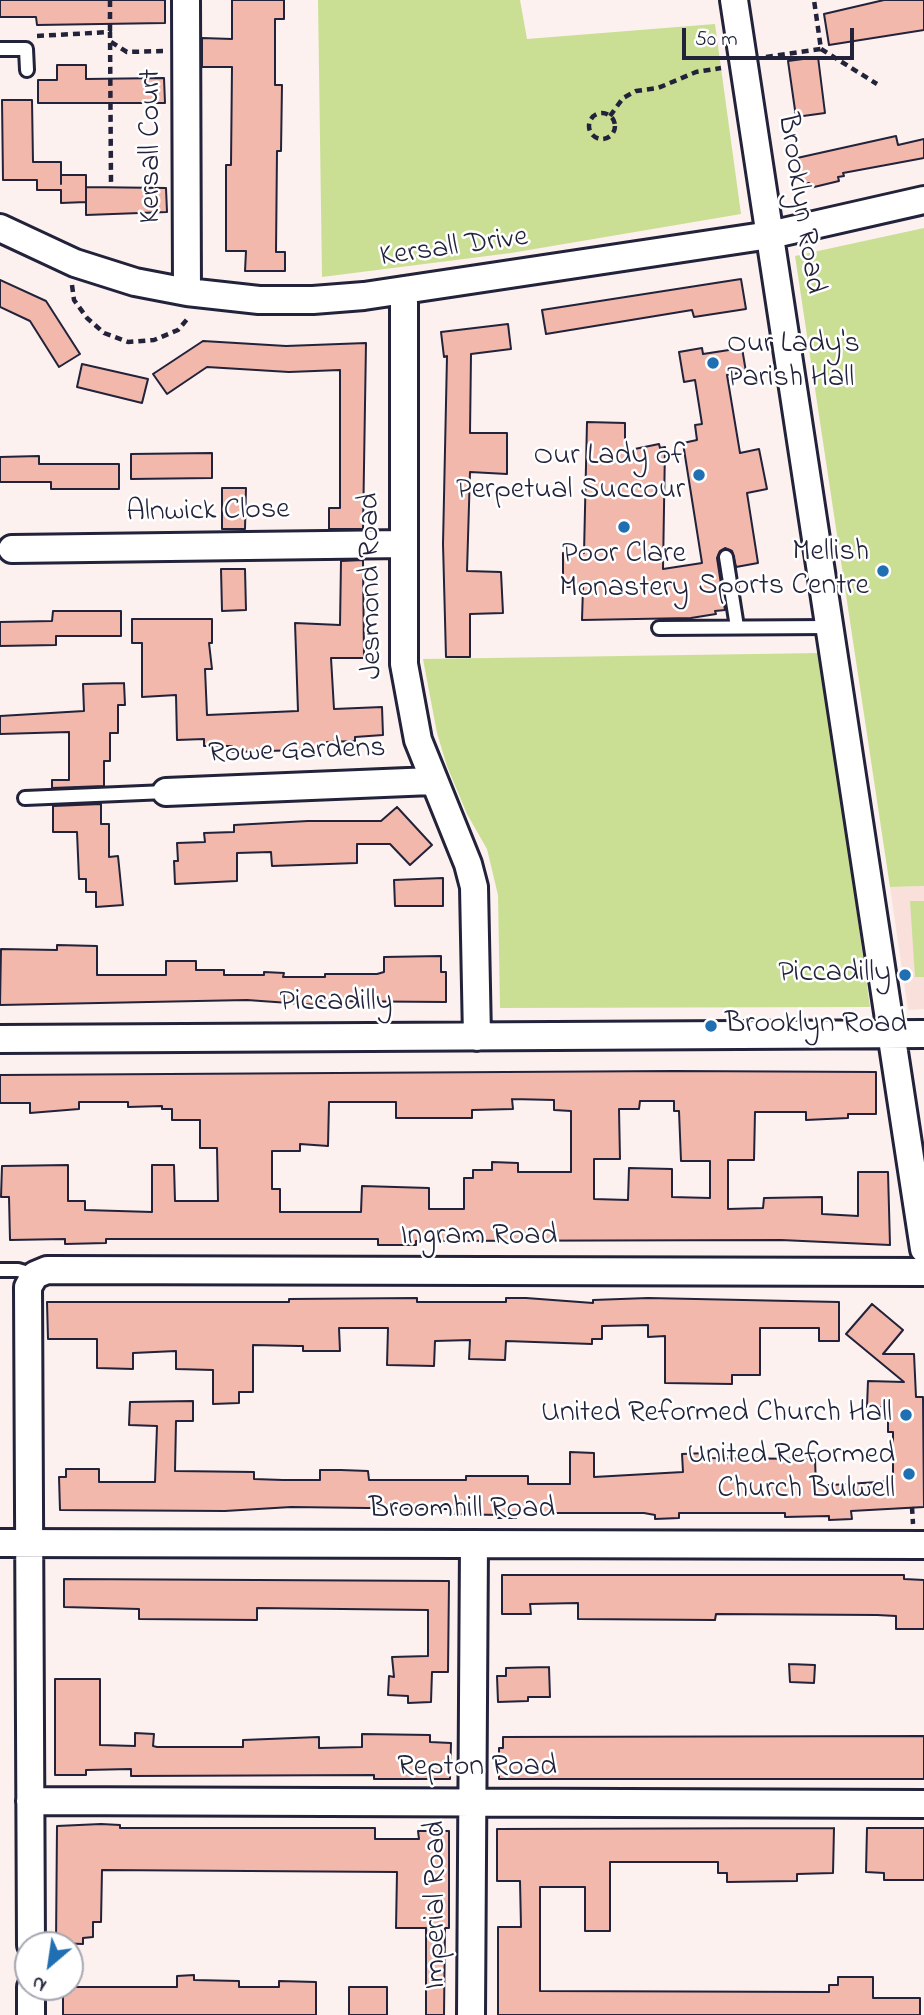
<!DOCTYPE html>
<html>
<head>
<meta charset="utf-8">
<style>
	body { margin:0 }
	#map { position:relative; width:924px; height:2015px; overflow:hidden; background:#fcf1ee; font-family:"Indie Flower",sans-serif }
	canvas { display:block }
	.north { position:absolute; left:14px; top:1931px; width:70px; height:70px; box-sizing:border-box; background:#fff; border:2px solid #a7a7b1; border-radius:50%; rotate:209deg; font-size:19px; font-weight:700; line-height:28px; text-align:center; color:#22223b }
	.north::after { content:''; display:block; margin:auto; width:24px; height:32px; background:#1f6fb2; clip-path:polygon(50% 0,100% 100%,50% 72%,0 100%) }
	.scale { position:absolute; left:682px; top:28px; width:172px; height:32px; box-sizing:border-box; border:4px solid #22223b; border-top:0; padding-left:9px; font-size:21px; line-height:24px; white-space:nowrap; color:#22223b; -webkit-text-stroke:5px #fff; paint-order:stroke }
</style>
</head>
<body>
<div id="map">
<canvas width="924" height="2015"></canvas>
<div class="north">N</div>
<div class="scale">50 m</div>
</div>
<script>
const ctx = document.querySelector('canvas').getContext('2d');
ctx.lineJoin = 'round';
function fillPath(path, color) {
  ctx.fillStyle = color;
  ctx.fill(path, 'evenodd');
}
function poly(rows) {
  const path = new Path2D();
  for (const r of rows) {
    if (r.length === 3) {
      path.moveTo(r[0] + r[2], r[1]);
      path.arc(r[0], r[1], r[2], 0, 2 * Math.PI);
      continue;
    }
    path.moveTo(r[0], r[1]);
    for (let i = 2; i < r.length; i += 2) path.lineTo(r[i], r[i + 1]);
  }
  return path;
}
function trace(path, color, width, dash) {
  ctx.strokeStyle = color;
  ctx.lineWidth = width;
  ctx.lineCap = dash ? 'butt' : 'round';
  ctx.setLineDash(dash || []);
  ctx.stroke(path);
}
function write(font, color, halo, rows, align = 'center') {
  ctx.font = font + ' "Indie Flower",sans-serif';
  ctx.lineWidth = 5;
  ctx.setLineDash([]);
  ctx.textBaseline = 'middle';
  ctx.strokeStyle = halo;
  ctx.fillStyle = color;
  for (const [text, x, y, turn = 0] of rows) {
    ctx.save();
    ctx.translate(x, y);
    ctx.rotate((+turn || 0) * Math.PI / 180);
    ctx.textAlign = isNaN(turn) ? turn : align;
    if (halo) ctx.strokeText(text, 0, 0);
    ctx.fillText(text, 0, 0);
    ctx.restore();
  }
}
fillPath(poly([
	[924,886,924,1009,908,1010,890,887]
]), '#f9e0da');
fillPath(poly([
	[318,0,520,0,527,39,715,24,741,214,511,253,322,277],
	[924,228,924,886,890,887,795,256],
	[821,653,870,1007,500,1008,498,895,487,849,467,814,447,766,437,733,423,659],
	[910,901,924,901,924,977,915,977]
]), '#cadf94');
const building = poly([
	[0,0,165,0,165,23,37,25,36,17,0,17,0,0],
	[232,0,284,0,284,19,275,19,275,85,282,85,281,151,277,151,276,252,285,252,285,271,245,271,246,251,226,251,226,165,231,165,232,67,202,67,202,38,232,39,232,0],
	[884,0,924,0,924,30,829,45,824,14,884,0],
	[818,57,825,113,796,117,788,61,818,57],
	[57,65,86,65,86,79,164,78,165,103,38,103,38,80,57,80,57,65],
	[2,100,32,100,33,162,61,162,61,184,61,175,86,175,86,202,61,203,61,190,37,190,37,180,3,180,2,100],
	[896,136,898,145,924,139,924,158,843,173,844,176,838,177,839,181,810,188,809,183,803,185,797,158,896,136],
	[86,187,166,188,167,212,86,215,86,187],
	[741,279,746,309,694,317,692,310,546,334,542,310,741,279],
	[0,280,46,301,80,354,59,367,30,321,0,307,0,280],
	[508,324,511,349,471,354,470,433,507,433,507,474,470,472,467,571,501,572,503,613,470,614,470,657,446,657,443,544,447,356,444,357,441,332,508,324],
	[203,341,286,346,366,343,363,529,329,529,329,508,340,508,340,370,289,372,207,367,167,394,153,374,203,341],
	[702,348,703,354,742,348,746,372,727,375,740,453,759,449,767,489,747,493,758,563,736,567,732,551,725,548,720,551,717,558,725,610,715,611,716,614,691,618,582,620,583,587,563,587,563,553,584,553,587,422,625,423,625,451,659,444,660,448,665,447,663,569,702,563,683,443,697,440,695,425,702,424,695,380,684,382,679,352,702,348],
	[82,364,148,379,142,403,77,387,82,364],
	[212,453,212,478,131,479,131,454,212,453],
	[39,456,39,464,119,464,119,489,51,489,51,482,0,482,0,457,39,456],
	[222,488,246,488,245,529,222,529,222,488],
	[363,560,364,658,331,658,334,709,382,707,383,735,355,737,355,741,327,742,327,746,302,750,232,752,232,746,204,746,204,739,177,740,176,695,142,697,142,643,132,643,132,619,212,619,212,643,209,643,212,669,205,669,207,715,298,711,295,623,340,625,341,561,363,560],
	[221,569,245,569,246,610,222,611,221,569],
	[53,611,121,611,121,636,56,636,56,645,0,646,0,622,52,621,53,611],
	[124,683,125,705,118,705,118,733,110,733,110,761,104,761,104,786,52,788,52,780,69,780,69,732,0,734,0,716,84,711,83,684,124,683],
	[101,804,101,824,109,824,109,857,118,856,123,905,96,907,96,892,86,892,86,879,79,879,77,832,53,832,53,806,101,804],
	[397,807,432,845,410,865,390,844,357,844,357,863,272,866,271,852,237,853,237,881,175,884,174,861,178,861,177,843,205,842,204,833,234,832,234,825,308,821,381,821,397,807],
	[443,878,443,906,395,906,394,880,443,878],
	[57,945,97,946,97,975,166,975,166,961,196,961,196,970,224,970,224,975,264,975,264,972,284,973,283,977,325,977,325,974,377,974,384,972,384,957,441,956,441,972,446,972,446,1002,317,1001,317,1005,247,1000,0,1005,1,949,57,950,57,945],
	[674,1071,876,1072,876,1114,848,1114,848,1118,806,1120,806,1112,755,1112,754,1160,728,1160,728,1209,763,1208,764,1198,822,1197,822,1214,858,1216,858,1172,888,1172,890,1245,781,1240,416,1241,416,1245,378,1245,378,1239,106,1239,106,1243,65,1244,65,1239,10,1240,9,1197,1,1197,2,1166,68,1165,68,1201,85,1201,85,1210,152,1212,152,1165,174,1165,175,1201,218,1201,217,1148,200,1148,200,1120,172,1120,172,1109,162,1109,162,1106,128,1107,128,1102,79,1102,79,1109,30,1113,30,1103,0,1103,0,1075,674,1071],
	[512,1099,554,1100,554,1110,571,1111,571,1172,518,1172,518,1163,492,1162,492,1170,473,1170,473,1178,464,1178,464,1209,429,1209,429,1188,362,1186,361,1212,280,1212,280,1189,272,1189,272,1151,300,1151,300,1144,328,1146,329,1102,396,1102,396,1118,472,1118,472,1110,513,1109,512,1099],
	[640,1101,674,1101,674,1111,679,1111,681,1161,710,1161,710,1198,672,1197,672,1169,629,1168,628,1200,594,1199,594,1159,620,1159,619,1109,639,1109,640,1101],
	[417,1298,417,1302,506,1302,506,1298,526,1298,593,1303,593,1300,648,1298,839,1302,839,1341,819,1341,819,1328,760,1328,760,1375,732,1375,732,1384,665,1383,665,1336,648,1337,648,1325,602,1326,602,1339,592,1339,592,1344,506,1341,505,1360,469,1359,470,1340,435,1341,434,1366,387,1365,388,1328,339,1328,340,1351,303,1351,303,1346,299,1346,253,1345,253,1392,239,1392,239,1403,213,1404,213,1370,176,1369,176,1351,133,1353,133,1369,97,1368,97,1339,48,1339,47,1302,289,1302,289,1299,417,1298],
	[872,1304,903,1330,883,1354,914,1354,916,1397,923,1397,924,1507,851,1511,852,1519,829,1520,829,1516,785,1517,785,1513,679,1513,679,1518,655,1519,655,1515,644,1513,516,1513,516,1518,498,1518,498,1515,454,1514,454,1509,444,1509,291,1507,225,1511,60,1510,59,1477,66,1477,66,1469,99,1469,99,1482,155,1482,157,1426,129,1425,130,1402,193,1401,193,1421,176,1421,175,1471,254,1472,254,1479,283,1480,320,1480,320,1470,341,1470,368,1471,369,1480,466,1480,466,1476,528,1476,528,1484,570,1484,570,1452,594,1453,594,1477,683,1472,682,1454,707,1453,707,1458,815,1459,816,1486,893,1481,893,1432,888,1432,888,1407,867,1407,868,1381,904,1382,846,1334,872,1304],
	[502,1575,904,1575,904,1579,924,1580,924,1629,896,1629,896,1616,877,1615,716,1614,715,1620,578,1619,578,1603,530,1604,531,1614,502,1614,502,1575],
	[64,1579,449,1581,448,1672,432,1672,431,1702,408,1703,408,1696,388,1695,389,1676,394,1677,392,1657,428,1656,428,1610,257,1608,257,1620,139,1619,139,1609,64,1607,64,1579],
	[789,1664,815,1665,814,1683,790,1682,789,1664],
	[549,1667,550,1697,528,1697,528,1701,498,1702,497,1676,506,1676,506,1668,549,1667],
	[55,1679,100,1679,100,1745,135,1746,135,1733,154,1734,153,1746,157,1747,243,1747,243,1740,319,1737,319,1748,362,1747,362,1734,430,1735,430,1742,451,1743,450,1779,374,1779,374,1775,131,1776,131,1769,86,1770,86,1775,55,1775,55,1679],
	[924,1736,924,1779,499,1779,499,1748,503,1748,503,1737,924,1736],
	[101,1824,120,1825,120,1828,375,1828,375,1839,419,1839,418,1831,449,1831,449,1928,445,1928,444,2015,426,2015,426,1928,396,1928,397,1872,102,1870,101,1922,93,1922,93,1937,83,1938,83,1944,56,1943,57,1826,101,1824],
	[834,1828,833,1873,797,1874,797,1881,727,1882,727,1873,718,1873,718,1862,610,1862,610,1931,585,1931,585,1887,540,1887,540,1991,829,1992,829,1985,838,1985,838,1977,873,1977,873,1998,920,1998,920,2015,498,2015,498,1927,521,1927,520,1881,497,1881,497,1829,834,1828],
	[867,1828,924,1828,924,1880,884,1880,884,1873,866,1872,867,1828],
	[194,1975,194,1980,239,1981,239,1987,279,1987,279,1981,316,1982,316,2015,63,2015,63,1987,177,1987,177,1976,194,1975],
	[349,1987,387,1987,387,2015,349,2015,349,1987]
]);
fillPath(building, '#f2b8ab');
trace(building, '#22223b', 2);
const service = poly([
	[0,49,26,49,27,70],
	[726,557,737,627],
	[659,628,830,627],
	[25,798,166,792],
	[0,1270,18,1270,35,1275]
]);
const minor = poly([
	[186,0,187,292],
	[734,0,924,1249],
	[0,228,75,263,135,282,187,292,259,300,313,300,364,296,770,235,924,200],
	[404,290,404,664,418,740,468,864,474,887,477,1037],
	[12,549,404,544],
	[166,792,432,781],
	[0,1039,924,1034],
	[0,1543,924,1545],
	[30,1801,924,1804],
	[31,1945,28,1287,35,1275,47,1270,924,1272],
	[31,1987,31,2015],
	[471,2015,474,1544]
]);
trace(service, '#22223b', 18);
trace(minor, '#22223b', 32);
trace(poly([
	[110,0,110,32],
	[37,36,110,32,111,184],
	[111,42,127,52,163,51],
	[821,49,877,84],
	[766,57,821,49,814,0],
	[602,126,13],
	[610,116,623,98,636,91,658,88,696,72,721,68],
	[72,285,74,300,87,318,104,333,128,342,154,340,178,330,189,317],
	[912,1507,913,1524]
]), '#22223b', 4.5, [7, 5]);
trace(service, '#fff', 12);
trace(minor, '#fff', 26);
for (const [x, y, r, color] of [
	[713,363,7,"#1f6fb2"],
	[699,475,7,"#1f6fb2"],
	[624,527,7,"#1f6fb2"],
	[883,571,7,"#1f6fb2"],
	[905,975,7,"#1f6fb2"],
	[711,1026,7,"#1f6fb2"],
	[906,1415,7,"#1f6fb2"],
	[909,1474,7,"#1f6fb2"]
]) {
  const dot = new Path2D();
  dot.arc(x, y, r, 0, 2 * Math.PI);
  ctx.fillStyle = color;
  ctx.fill(dot);
  trace(dot, '#fff', 2.5);
}
write('30px', '#22223b', '#fff', [
	["Kersall Court",153,146,-90],
	["Brooklyn Road",799,204,81],
	["Kersall Drive",454,249,-8],
	["Alnwick Close",208,513,-1],
	["Jesmond Road",373,586,-91],
	["Rowe Gardens",297,753,-2],
	["Piccadilly",336,1004],
	["Ingram Road",479,1238],
	["Broomhill Road",462,1511],
	["Repton Road",477,1769],
	["Imperial Road",438,1905,-90]
]);
write('30px', '#22223b', '#fff', [
	["Our Lady's",727,346,"left"],
	["Parish Hall",727,380,"left"],
	["Our Lady of",685,458],
	["Perpetual Succour",685,492],
	["Mellish",869,554],
	["Sports Centre",869,588],
	["Poor Clare",624,556,"center"],
	["Monastery",624,590,"center"],
	["Piccadilly",891,975],
	["Brooklyn Road",725,1026,"left"],
	["United Reformed Church Hall",892,1415],
	["United Reformed",895,1457],
	["Church Bulwell",895,1491]
], 'right');
</script>
</body>
</html>
